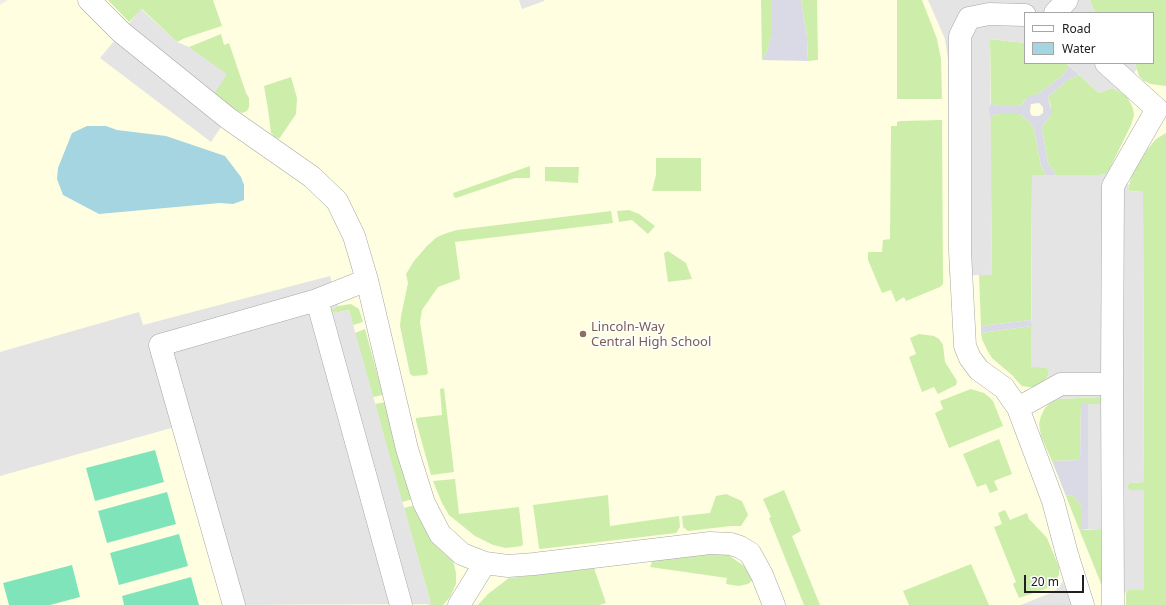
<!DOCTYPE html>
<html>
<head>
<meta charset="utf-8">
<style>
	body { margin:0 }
	#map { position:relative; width:1166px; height:605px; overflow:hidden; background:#f1ede6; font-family:"Noto Sans",sans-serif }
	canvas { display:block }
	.legend { position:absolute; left:1024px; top:12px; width:130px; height:52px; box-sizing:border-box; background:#fff; border:1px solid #a6a6a6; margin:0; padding:5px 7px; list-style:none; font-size:12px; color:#202020 }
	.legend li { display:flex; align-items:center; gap:8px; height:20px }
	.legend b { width:20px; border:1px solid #a6a6a6 }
	.scale { position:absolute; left:1024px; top:575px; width:60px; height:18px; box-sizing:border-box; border:2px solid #202020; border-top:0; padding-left:5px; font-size:12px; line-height:14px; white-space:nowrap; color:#202020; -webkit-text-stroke:3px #fff; paint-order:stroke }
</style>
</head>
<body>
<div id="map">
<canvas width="1166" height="605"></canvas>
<ul class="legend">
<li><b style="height:5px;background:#fff"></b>Road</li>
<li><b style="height:11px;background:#a4d5e1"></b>Water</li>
</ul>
<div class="scale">20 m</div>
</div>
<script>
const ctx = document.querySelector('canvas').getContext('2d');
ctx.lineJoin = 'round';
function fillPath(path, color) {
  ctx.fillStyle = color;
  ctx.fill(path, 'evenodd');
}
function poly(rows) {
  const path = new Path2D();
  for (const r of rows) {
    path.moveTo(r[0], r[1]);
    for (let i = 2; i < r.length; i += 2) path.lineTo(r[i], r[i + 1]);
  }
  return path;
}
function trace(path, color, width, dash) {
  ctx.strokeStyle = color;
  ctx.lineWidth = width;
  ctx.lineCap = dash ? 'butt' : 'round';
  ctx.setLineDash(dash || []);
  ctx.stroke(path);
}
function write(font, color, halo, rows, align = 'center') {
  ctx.font = font + ' "Noto Sans",sans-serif';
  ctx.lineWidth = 3;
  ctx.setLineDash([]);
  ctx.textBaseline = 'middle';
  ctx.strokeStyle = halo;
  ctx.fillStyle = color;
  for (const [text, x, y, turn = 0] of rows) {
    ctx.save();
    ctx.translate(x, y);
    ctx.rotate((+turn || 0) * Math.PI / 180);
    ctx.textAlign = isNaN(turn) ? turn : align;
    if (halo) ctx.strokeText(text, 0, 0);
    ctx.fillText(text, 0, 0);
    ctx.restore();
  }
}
fillPath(poly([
	[8,0,1166,0,1166,605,0,605,0,5],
	[1025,13,1153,13,1153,63,1025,63]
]), '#fffee1');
fillPath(poly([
	[108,0,213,0,222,26,185,38,177,42,142,9,129,22],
	[761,0,771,0,771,37,767,51,762,60],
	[801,0,817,0,818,60,808,61,807,37],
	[897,0,922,0,937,39,941,59,942,99,897,99],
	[1090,0,1166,0,1166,86,1151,84,1144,81,1139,76,1135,63,1153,63,1153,13,1096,13,1093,8],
	[221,34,224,45,229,43,246,93,249,98,249,107,247,111,242,113,233,109,214,94,189,47],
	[990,39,1025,43,1025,63,1066,63,1069,66,1063,75,1038,94,1034,95,1025,100,1020,106,998,106,991,103],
	[1079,75,1099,93,1112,88,1126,95,1133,108,1134,115,1131,125,1109,170,1106,174,1099,175,1056,175,1048,163,1042,128,1043,124,1049,118,1051,106,1048,98,1050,95,1068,80],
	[291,77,297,98,296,114,279,139,275,137,271,133,268,109,264,86],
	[998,114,1020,114,1031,124,1034,129,1041,166,1046,175,1032,175,1031,320,981,326,979,275,992,275,990,117],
	[942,120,943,284,940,287,906,301,904,297,896,302,891,290,882,293,868,260,868,252,882,252,883,240,890,239,891,126,897,126,897,122,901,121],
	[1166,133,1166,605,1126,605,1126,593,1128,590,1144,590,1144,490,1129,490,1127,487,1129,483,1144,482,1143,192,1130,191,1128,189,1132,174,1147,150,1156,139],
	[656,158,701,158,701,191,652,191,656,175],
	[530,166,530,178,515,178,456,198,454,197,453,193],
	[545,167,579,167,578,183,545,181],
	[629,210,639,214,655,226,648,234,632,220,619,222,617,211],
	[611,211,613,223,455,242,460,279,438,287,422,310,420,322,428,373,426,375,413,376,410,374,400,326,401,316,408,283,406,274,414,261,427,246,437,237,447,233,457,230],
	[668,251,686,263,692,279,668,282,664,253],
	[351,304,359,309,363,322,353,325,349,310,334,313,331,310,338,306],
	[1032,326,1031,367,1047,367,1049,373,1047,378,1040,384,1033,387,1028,387,1022,386,1017,381,1013,376,992,358,987,350,982,339,981,333],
	[365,329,383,395,373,397,355,333],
	[919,334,934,336,939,339,943,345,945,362,957,381,956,385,938,394,934,387,922,392,909,357,916,354,910,338],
	[444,388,454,472,431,475,416,421,416,418,442,415,440,389],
	[971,389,984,393,989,397,993,401,1003,426,949,448,935,413,943,409,940,401],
	[1101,397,1104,399,1103,404,1081,404,1080,460,1052,461,1041,436,1039,424,1041,416,1045,408,1050,403,1058,399],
	[385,402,413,499,402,502,375,404],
	[999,439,1012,474,994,481,998,490,990,493,986,484,977,487,963,454],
	[455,479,459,514,519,507,523,544,522,546,506,548,493,545,475,536,449,515,442,503,433,481],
	[784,490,801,531,792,536,820,605,804,605,769,518,771,517,763,499],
	[726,494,742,501,748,515,741,526,731,526,688,531,683,527,682,516,710,513,716,496],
	[608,495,610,526,679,516,680,527,676,533,540,549,539,548,533,505],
	[1069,495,1075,497,1081,506,1081,530,1102,529,1104,584,1101,584,1100,581,1071,509,1066,496],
	[415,505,453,560,456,573,456,584,450,597,443,605,427,605,431,604,404,508],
	[1005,510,1010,520,1027,513,1029,519,1034,524,1047,538,1059,567,1059,575,1055,583,1048,588,1019,598,1013,584,1016,582,994,527,1002,524,998,513],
	[713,553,727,554,744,566,753,580,748,584,739,586,726,584,727,578,650,567,653,560],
	[971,564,989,605,909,605,903,591],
	[594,568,606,603,599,605,478,605,488,594,509,578]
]), '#cdeeaa');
fillPath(poly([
	[155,450,164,482,95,501,86,468],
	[167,492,176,524,107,543,98,511],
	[179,534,188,566,119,585,110,553],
	[72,565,80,597,50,605,9,605,3,583],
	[191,577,199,605,124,605,122,596]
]), '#80e4bb');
fillPath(poly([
	[519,0,544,0,544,1,522,9],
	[928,0,1090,0,1093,8,1096,13,1025,13,1025,43,990,39,992,275,949,275,948,59,945,39],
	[141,9,177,42,189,47,227,74,214,94,233,109,211,142,100,58],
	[1066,63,1135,63,1137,69,1120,92,1112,88,1099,93],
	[1109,170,1129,185,1128,189,1130,191,1143,192,1144,482,1129,483,1127,487,1129,490,1144,490,1144,590,1128,590,1126,593,1104,584,1102,529,1088,529,1088,404,1103,404,1104,399,1101,397,1058,399,1047,378,1049,373,1047,368,1031,367,1032,175,1099,175,1106,174],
	[330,276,338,306,331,310,334,313,349,310,431,604,225,605,175,427,0,476,0,352,139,312,143,325],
	[1063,581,1072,605,1021,605,1053,592,1059,587]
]), '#e4e4e4');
fillPath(poly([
	[771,0,801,0,807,37,808,61,762,60,767,51,771,37],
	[1069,66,1079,75,1068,80,1050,95,1048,98,1052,112,1049,118,1043,124,1042,128,1048,163,1056,175,1046,175,1041,166,1034,129,1031,124,1020,114,998,114,990,117,989,109,991,103,998,106,1020,106,1029,96,1038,94,1063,75],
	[1039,103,1043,107,1043,113,1039,116,1034,116,1031,115,1030,111,1031,104],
	[1031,320,1032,326,981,333,981,326],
	[1081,404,1088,404,1088,529,1081,530,1081,506,1075,497,1069,495,1066,496,1052,461,1080,460]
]), '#dadae7');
fillPath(poly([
	[87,126,106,126,117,130,166,136,225,156,241,177,244,185,244,200,233,204,220,203,99,214,63,195,57,179,58,168,72,133]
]), '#a4d5e1');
const minor = poly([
	[89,0,121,32,229,119,312,177,337,201,354,236,367,280,407,449,424,503,440,534,462,554,485,563,508,566,534,564,710,543,731,544,740,547,750,553,762,575,774,605],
	[1055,13,1067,0],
	[1025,15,989,14,969,18,960,36,960,251,965,346,970,358,979,370,1004,388,1018,408,1053,501,1067,554,1083,605],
	[1106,63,1157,109,1113,186,1112,384,1113,605],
	[317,300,401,605],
	[1018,408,1061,384,1112,384],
	[234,605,160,345,317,300,367,280],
	[459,605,485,563]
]);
trace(minor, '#a7a7a7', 23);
trace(minor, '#fff', 22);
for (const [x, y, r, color] of [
	[583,334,4,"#8d6e63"]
]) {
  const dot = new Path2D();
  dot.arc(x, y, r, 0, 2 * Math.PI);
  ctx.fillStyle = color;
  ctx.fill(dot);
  trace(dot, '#fff', 1.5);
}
write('13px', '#785e54', '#fff', [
	["Lincoln-Way",591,327],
	["Central High School",591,342]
], 'left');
</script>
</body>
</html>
